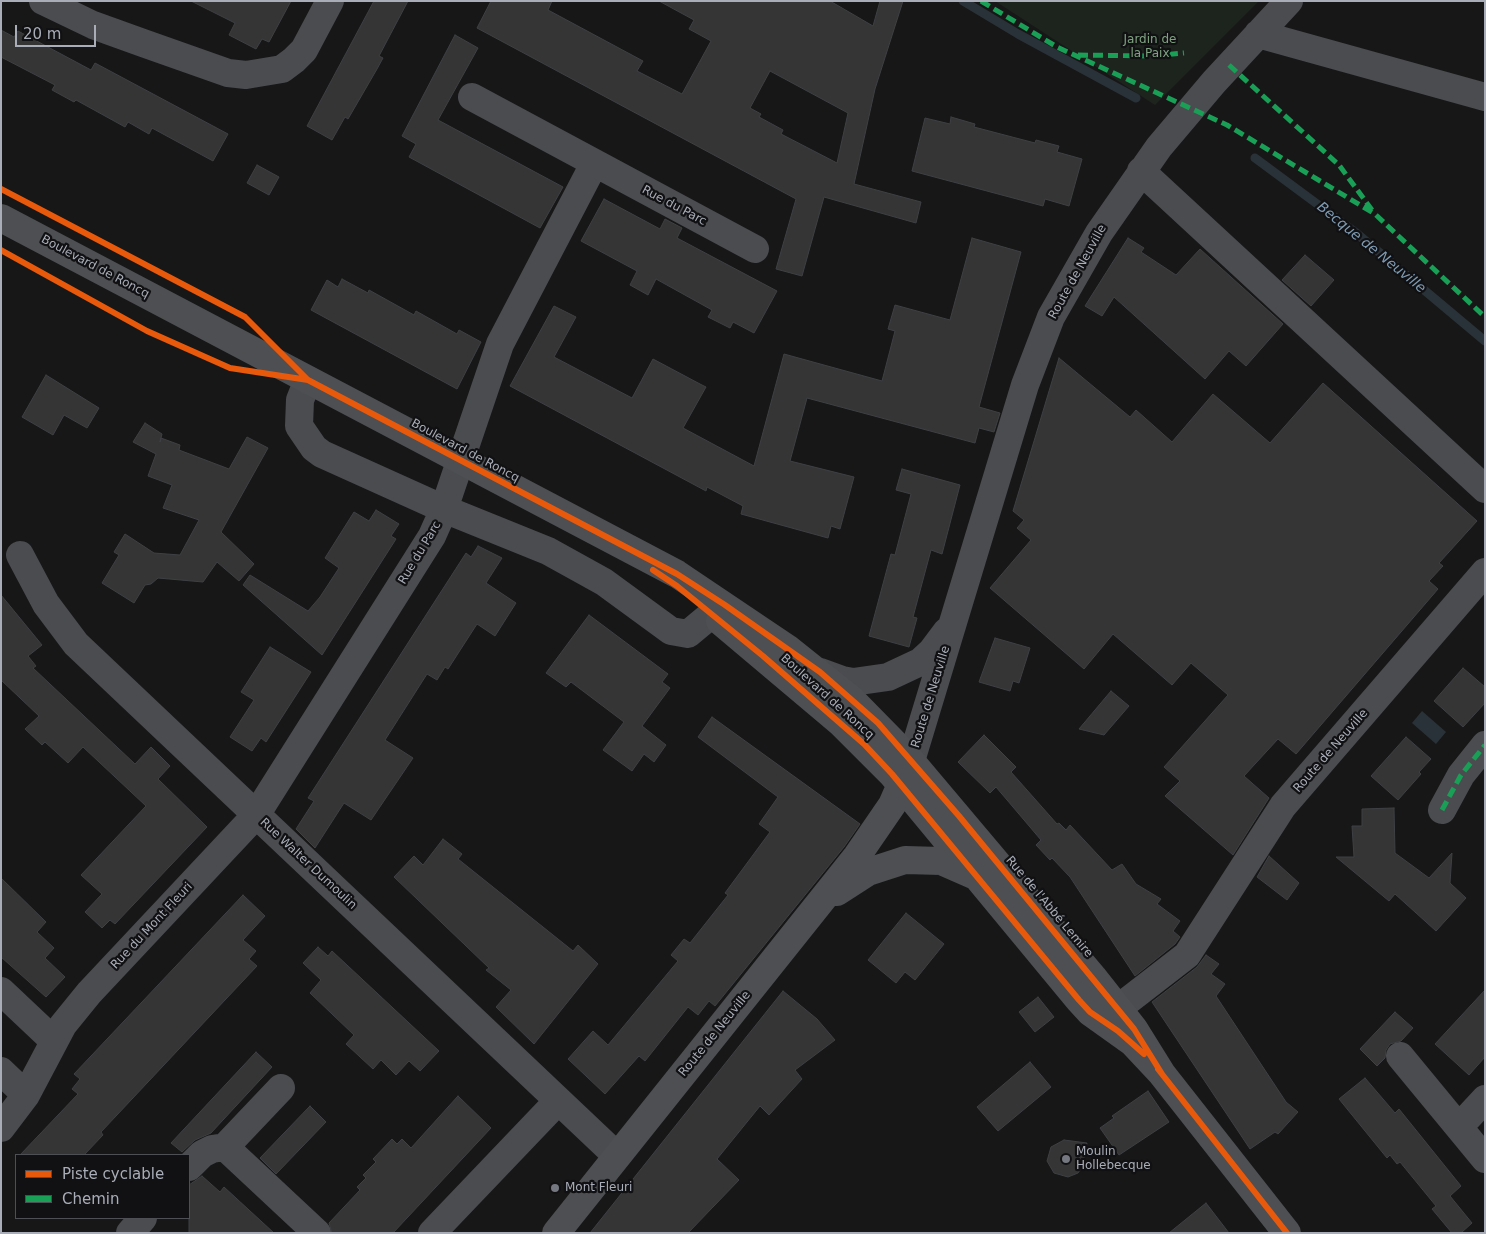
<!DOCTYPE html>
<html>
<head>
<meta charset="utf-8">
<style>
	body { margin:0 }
	#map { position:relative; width:1486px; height:1234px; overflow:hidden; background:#171717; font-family:"DejaVu Sans",sans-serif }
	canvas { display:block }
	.frame { position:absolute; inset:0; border:2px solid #a8adb8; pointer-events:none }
	.legend { position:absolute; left:15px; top:1154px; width:175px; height:65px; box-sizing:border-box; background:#111113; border:1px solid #4d4f55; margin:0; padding:6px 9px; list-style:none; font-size:15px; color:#a8adb8 }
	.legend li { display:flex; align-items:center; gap:10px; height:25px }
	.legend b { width:25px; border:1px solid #4d4f55 }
	.scale { position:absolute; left:15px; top:25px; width:81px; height:22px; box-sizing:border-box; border:2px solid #a8adb8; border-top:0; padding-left:6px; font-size:15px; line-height:18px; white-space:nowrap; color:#a8adb8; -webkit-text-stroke:4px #111113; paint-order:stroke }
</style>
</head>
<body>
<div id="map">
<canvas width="1486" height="1234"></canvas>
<div class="frame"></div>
<ul class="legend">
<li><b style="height:6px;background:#e8590c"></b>Piste cyclable</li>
<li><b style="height:6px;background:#1a9f57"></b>Chemin</li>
</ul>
<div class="scale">20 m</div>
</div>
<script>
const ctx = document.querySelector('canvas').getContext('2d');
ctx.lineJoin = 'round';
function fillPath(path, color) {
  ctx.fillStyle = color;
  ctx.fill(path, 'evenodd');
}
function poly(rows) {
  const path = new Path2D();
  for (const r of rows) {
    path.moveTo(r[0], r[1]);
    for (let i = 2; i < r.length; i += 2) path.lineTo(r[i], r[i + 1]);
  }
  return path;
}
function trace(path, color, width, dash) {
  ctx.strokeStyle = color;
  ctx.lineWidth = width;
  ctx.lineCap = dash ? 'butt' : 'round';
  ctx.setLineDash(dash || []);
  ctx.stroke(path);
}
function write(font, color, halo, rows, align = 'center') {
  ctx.font = font + ' "DejaVu Sans",sans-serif';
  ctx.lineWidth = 4.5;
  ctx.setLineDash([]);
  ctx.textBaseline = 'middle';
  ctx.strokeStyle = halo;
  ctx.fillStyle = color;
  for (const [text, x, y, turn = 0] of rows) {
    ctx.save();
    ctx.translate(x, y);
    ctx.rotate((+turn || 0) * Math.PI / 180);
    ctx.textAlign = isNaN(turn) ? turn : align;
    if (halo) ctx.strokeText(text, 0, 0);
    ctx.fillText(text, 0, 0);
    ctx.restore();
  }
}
fillPath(poly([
	[995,1,1259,1,1155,105]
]), '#1d241e');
fillPath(poly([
	[1422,711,1446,732,1436,744,1412,723]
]), '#2a3239');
trace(poly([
	[963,1,1018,34,1136,98],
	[1255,158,1355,232,1485,341]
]), '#2a3239', 9);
const building = poly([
	[191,1,291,1,269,42,262,39,256,49,229,35,235,23,191,1],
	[374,1,408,1,379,56,383,58,377,69,348,119,345,117,332,140,307,126,374,1],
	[491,1,552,1,548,10,643,61,637,71,682,94,711,41,689,29,694,20,659,1,830,1,873,26,880,1,903,1,875,89,854,184,921,202,916,223,824,197,802,276,776,269,796,199,477,28,491,1],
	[770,71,848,113,837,163,781,134,783,130,759,117,761,114,750,108,770,71],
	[1,30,14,37,18,31,91,70,95,63,228,134,213,161,152,128,149,134,128,122,125,127,76,100,74,102,52,90,55,85,1,57,1,30],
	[455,35,478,48,438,120,563,187,540,228,409,157,416,144,402,136,455,35],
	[951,117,975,124,974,127,1035,143,1036,140,1059,146,1057,152,1082,159,1069,206,1045,199,1043,206,912,171,925,118,950,124,951,117],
	[257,165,279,177,269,195,247,183,257,165],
	[604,199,660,229,665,219,682,228,677,238,777,291,754,333,733,322,730,328,708,317,712,310,656,279,648,295,630,285,637,271,581,241,604,199],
	[972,238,1021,252,979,407,1000,413,994,432,979,428,975,443,807,398,790,461,854,477,840,529,831,526,828,538,741,514,743,506,707,487,706,491,510,386,554,306,576,317,554,357,632,398,653,359,700,384,706,387,683,428,754,466,784,354,882,381,895,331,888,329,895,305,950,320,972,238],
	[1128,238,1144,248,1141,252,1176,275,1200,249,1283,324,1246,366,1229,351,1205,379,1114,297,1102,316,1085,306,1128,238],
	[1305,255,1334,280,1311,306,1282,280,1305,255],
	[342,279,368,293,369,290,414,315,416,311,457,334,459,330,481,342,457,389,311,310,327,280,338,287,342,279],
	[1059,358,1130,417,1136,410,1172,442,1213,394,1270,443,1323,383,1477,521,1439,563,1443,566,1429,581,1438,589,1296,754,1278,739,1244,776,1269,798,1233,855,1165,796,1180,781,1164,767,1228,695,1191,663,1172,685,1113,634,1084,669,990,588,1031,540,1017,528,1024,520,1013,511,1059,358],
	[46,375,99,408,87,428,64,415,53,435,22,417,46,375],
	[145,423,162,434,160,442,161,438,180,445,179,450,229,469,247,437,268,448,221,532,254,564,239,581,217,562,203,582,158,578,151,584,145,585,134,603,102,583,119,555,114,552,125,534,154,553,180,555,199,520,163,508,172,485,148,476,156,454,133,442,145,423],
	[902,469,960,485,942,554,931,550,913,617,917,618,909,647,869,636,891,554,895,555,911,494,896,490,902,469],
	[376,510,399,524,391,536,396,539,322,655,243,585,250,575,308,611,320,597,339,568,325,558,354,512,369,521,376,510],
	[478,546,502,558,486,583,516,603,495,636,477,624,448,669,445,667,437,680,427,674,385,740,413,758,371,820,344,803,315,848,296,829,314,801,308,798,466,553,471,557,478,546],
	[1,595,42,645,28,656,36,666,33,668,135,764,151,747,170,766,158,779,207,827,115,924,110,920,102,928,85,912,102,894,81,875,146,806,83,747,68,763,45,742,42,745,25,729,39,716,1,680,1,595],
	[589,615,668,674,662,682,670,688,642,726,666,745,654,762,644,754,632,771,603,750,624,722,571,682,566,687,546,673,589,615],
	[995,638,1030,648,1019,683,1013,681,1010,691,979,682,995,638],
	[270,647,311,672,266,742,261,738,252,751,230,737,254,700,241,692,270,647],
	[1463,668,1485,687,1485,703,1463,727,1434,701,1463,668],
	[1111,691,1129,706,1104,735,1079,729,1111,691],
	[712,717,860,824,844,847,715,1006,709,1001,698,1015,688,1007,645,1061,639,1056,605,1094,568,1059,593,1031,608,1045,678,961,671,955,684,939,690,943,728,895,725,893,770,832,759,824,778,797,698,737,712,717],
	[984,735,1016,767,1011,772,1057,824,1059,823,1066,830,1070,825,1112,870,1122,864,1136,884,1161,899,1157,904,1180,921,1173,931,1180,937,1175,944,1135,976,1070,877,1052,858,1050,860,1036,845,1041,840,996,787,990,793,958,762,984,735],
	[1406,737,1431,759,1419,772,1421,774,1398,800,1371,776,1406,737],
	[1394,808,1395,853,1429,878,1452,853,1450,883,1466,898,1436,931,1395,894,1389,901,1336,857,1354,857,1352,826,1362,826,1362,809,1394,808],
	[443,839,462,854,458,859,573,951,578,945,598,964,534,1044,496,1007,511,990,486,970,489,968,394,877,414,856,423,865,443,839],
	[1269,856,1299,883,1287,900,1257,877,1269,856],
	[1,878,46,922,37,932,54,948,45,958,65,977,46,997,1,957,1,878],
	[243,895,265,916,243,940,256,951,249,959,257,966,101,1132,103,1135,84,1155,20,1155,78,1094,72,1089,80,1079,74,1074,243,895],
	[906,913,944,944,915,980,905,972,896,983,868,960,906,913],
	[318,947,328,956,332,951,439,1051,420,1071,409,1061,396,1075,381,1060,373,1069,346,1044,354,1035,310,993,321,980,303,963,318,947],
	[1206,955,1219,964,1211,974,1225,984,1216,996,1286,1102,1298,1112,1278,1134,1275,1132,1250,1149,1152,1002,1197,967,1206,955],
	[1485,990,1485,1057,1469,1075,1435,1044,1485,990],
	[783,991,817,1019,835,1040,795,1070,802,1079,769,1115,760,1106,717,1159,739,1180,688,1233,590,1233,783,991],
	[1038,997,1054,1017,1035,1032,1019,1012,1038,997],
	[1395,1012,1413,1028,1401,1041,1390,1044,1386,1050,1385,1058,1377,1066,1360,1049,1395,1012],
	[256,1052,272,1067,211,1133,195,1140,182,1152,171,1143,256,1052],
	[1030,1062,1051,1087,998,1131,977,1107,1030,1062],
	[1365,1078,1395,1113,1399,1109,1461,1186,1450,1196,1472,1223,1461,1233,1452,1233,1432,1209,1436,1206,1400,1162,1397,1164,1390,1155,1387,1158,1339,1099,1365,1078],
	[1148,1091,1169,1122,1119,1155,1100,1128,1114,1118,1112,1116,1148,1091],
	[458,1096,491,1128,393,1233,332,1233,329,1223,360,1190,357,1187,366,1178,363,1175,376,1162,373,1159,392,1139,397,1144,402,1139,411,1148,458,1096],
	[310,1106,326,1122,276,1174,260,1158,310,1106],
	[1064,1140,1087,1143,1082,1167,1078,1173,1068,1177,1054,1173,1047,1161,1051,1147,1064,1140],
	[202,1176,220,1192,224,1187,274,1233,189,1233,189,1185,202,1176],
	[1206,1203,1229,1233,1169,1233,1206,1203]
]);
fillPath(building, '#353536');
trace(building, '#3f4043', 1);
trace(poly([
	[43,1,93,25,143,43,228,73,246,75,282,69,294,60,304,50,330,1],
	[1258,34,1485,97],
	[472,97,755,249],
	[1141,171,1485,489],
	[308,380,300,400,299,426,314,448,322,454,444,509,548,551,604,582,671,631,688,634,712,614],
	[20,555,46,604,76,644,617,1156],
	[820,672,842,680,853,682,888,677,920,662,932,651,947,631],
	[911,761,1025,385,1051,317,1099,233,1159,147,1214,82,1289,1],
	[1442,810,1461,775,1485,745],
	[1,991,53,1040],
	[1103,1020,1187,955,1283,806,1485,572],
	[1400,1056,1485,1159],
	[1,1071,26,1095],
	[1459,1127,1485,1099],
	[1,1128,26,1095,63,1025,89,993,256,815,432,536,444,509,500,344,594,164],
	[225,1147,317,1233],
	[189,1167,202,1154,212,1149,225,1147,281,1088],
	[130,1233,143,1218],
	[432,1233,558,1101]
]), '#4b4c50', 28);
trace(poly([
	[1,218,677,574,787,648,852,700,905,754,1093,977,1134,1029,1162,1074],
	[720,621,841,723,892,774,1079,1000,1090,1012,1132,1042,1162,1074,1287,1233],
	[837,892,868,872,905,860,941,861,973,875],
	[556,1233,857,856,892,805,907,771]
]), '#4d4f52', 28);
trace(poly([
	[981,1,1057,47,1227,125,1375,214,1485,317],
	[1078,55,1150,56,1184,53],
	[1229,65,1339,165,1372,210],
	[1442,810,1461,775,1485,745]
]), '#1a9f57', 5, [10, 5]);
trace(poly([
	[1,189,245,317,308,380,677,574,725,605,820,672,878,723,959,816,1134,1029,1162,1074],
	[1,250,147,331,230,368,308,380],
	[653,570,677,586,763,656,864,744,892,774,1079,1000,1090,1012,1118,1031,1144,1054],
	[1158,1069,1287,1233]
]), '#e8590c', 6);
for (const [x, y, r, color] of [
	[1066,1159,5,"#757880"],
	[555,1188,5,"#757880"]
]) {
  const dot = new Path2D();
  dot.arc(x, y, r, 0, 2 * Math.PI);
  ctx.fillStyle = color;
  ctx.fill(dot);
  trace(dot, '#111113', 2);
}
write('12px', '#7fa381', '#111113', [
	["Jardin de",1150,40],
	["la Paix",1150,54]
]);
write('12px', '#a8adb8', '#111113', [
	["Rue du Parc",674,206,28],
	["Boulevard de Roncq",95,267,28],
	["Route de Neuville",1078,272,-61],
	["Boulevard de Roncq",465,451,28],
	["Rue du Parc",420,553,-59],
	["Boulevard de Roncq",827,697,42],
	["Route de Neuville",931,697,-73],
	["Route de Neuville",1331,751,-49],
	["Rue Walter Dumoulin",308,864,43],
	["Rue de l'Abbé Lemire",1049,907,50],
	["Rue du Mont Fleuri",152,926,-47],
	["Route de Neuville",715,1034,-51]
]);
write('12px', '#a8adb8', '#111113', [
	["Moulin",1076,1152],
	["Hollebecque",1076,1166],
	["Mont Fleuri",565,1188]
], 'left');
write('italic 14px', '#7f9bb3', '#111113', [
	["Becque de Neuville",1371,248,39]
]);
</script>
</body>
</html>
